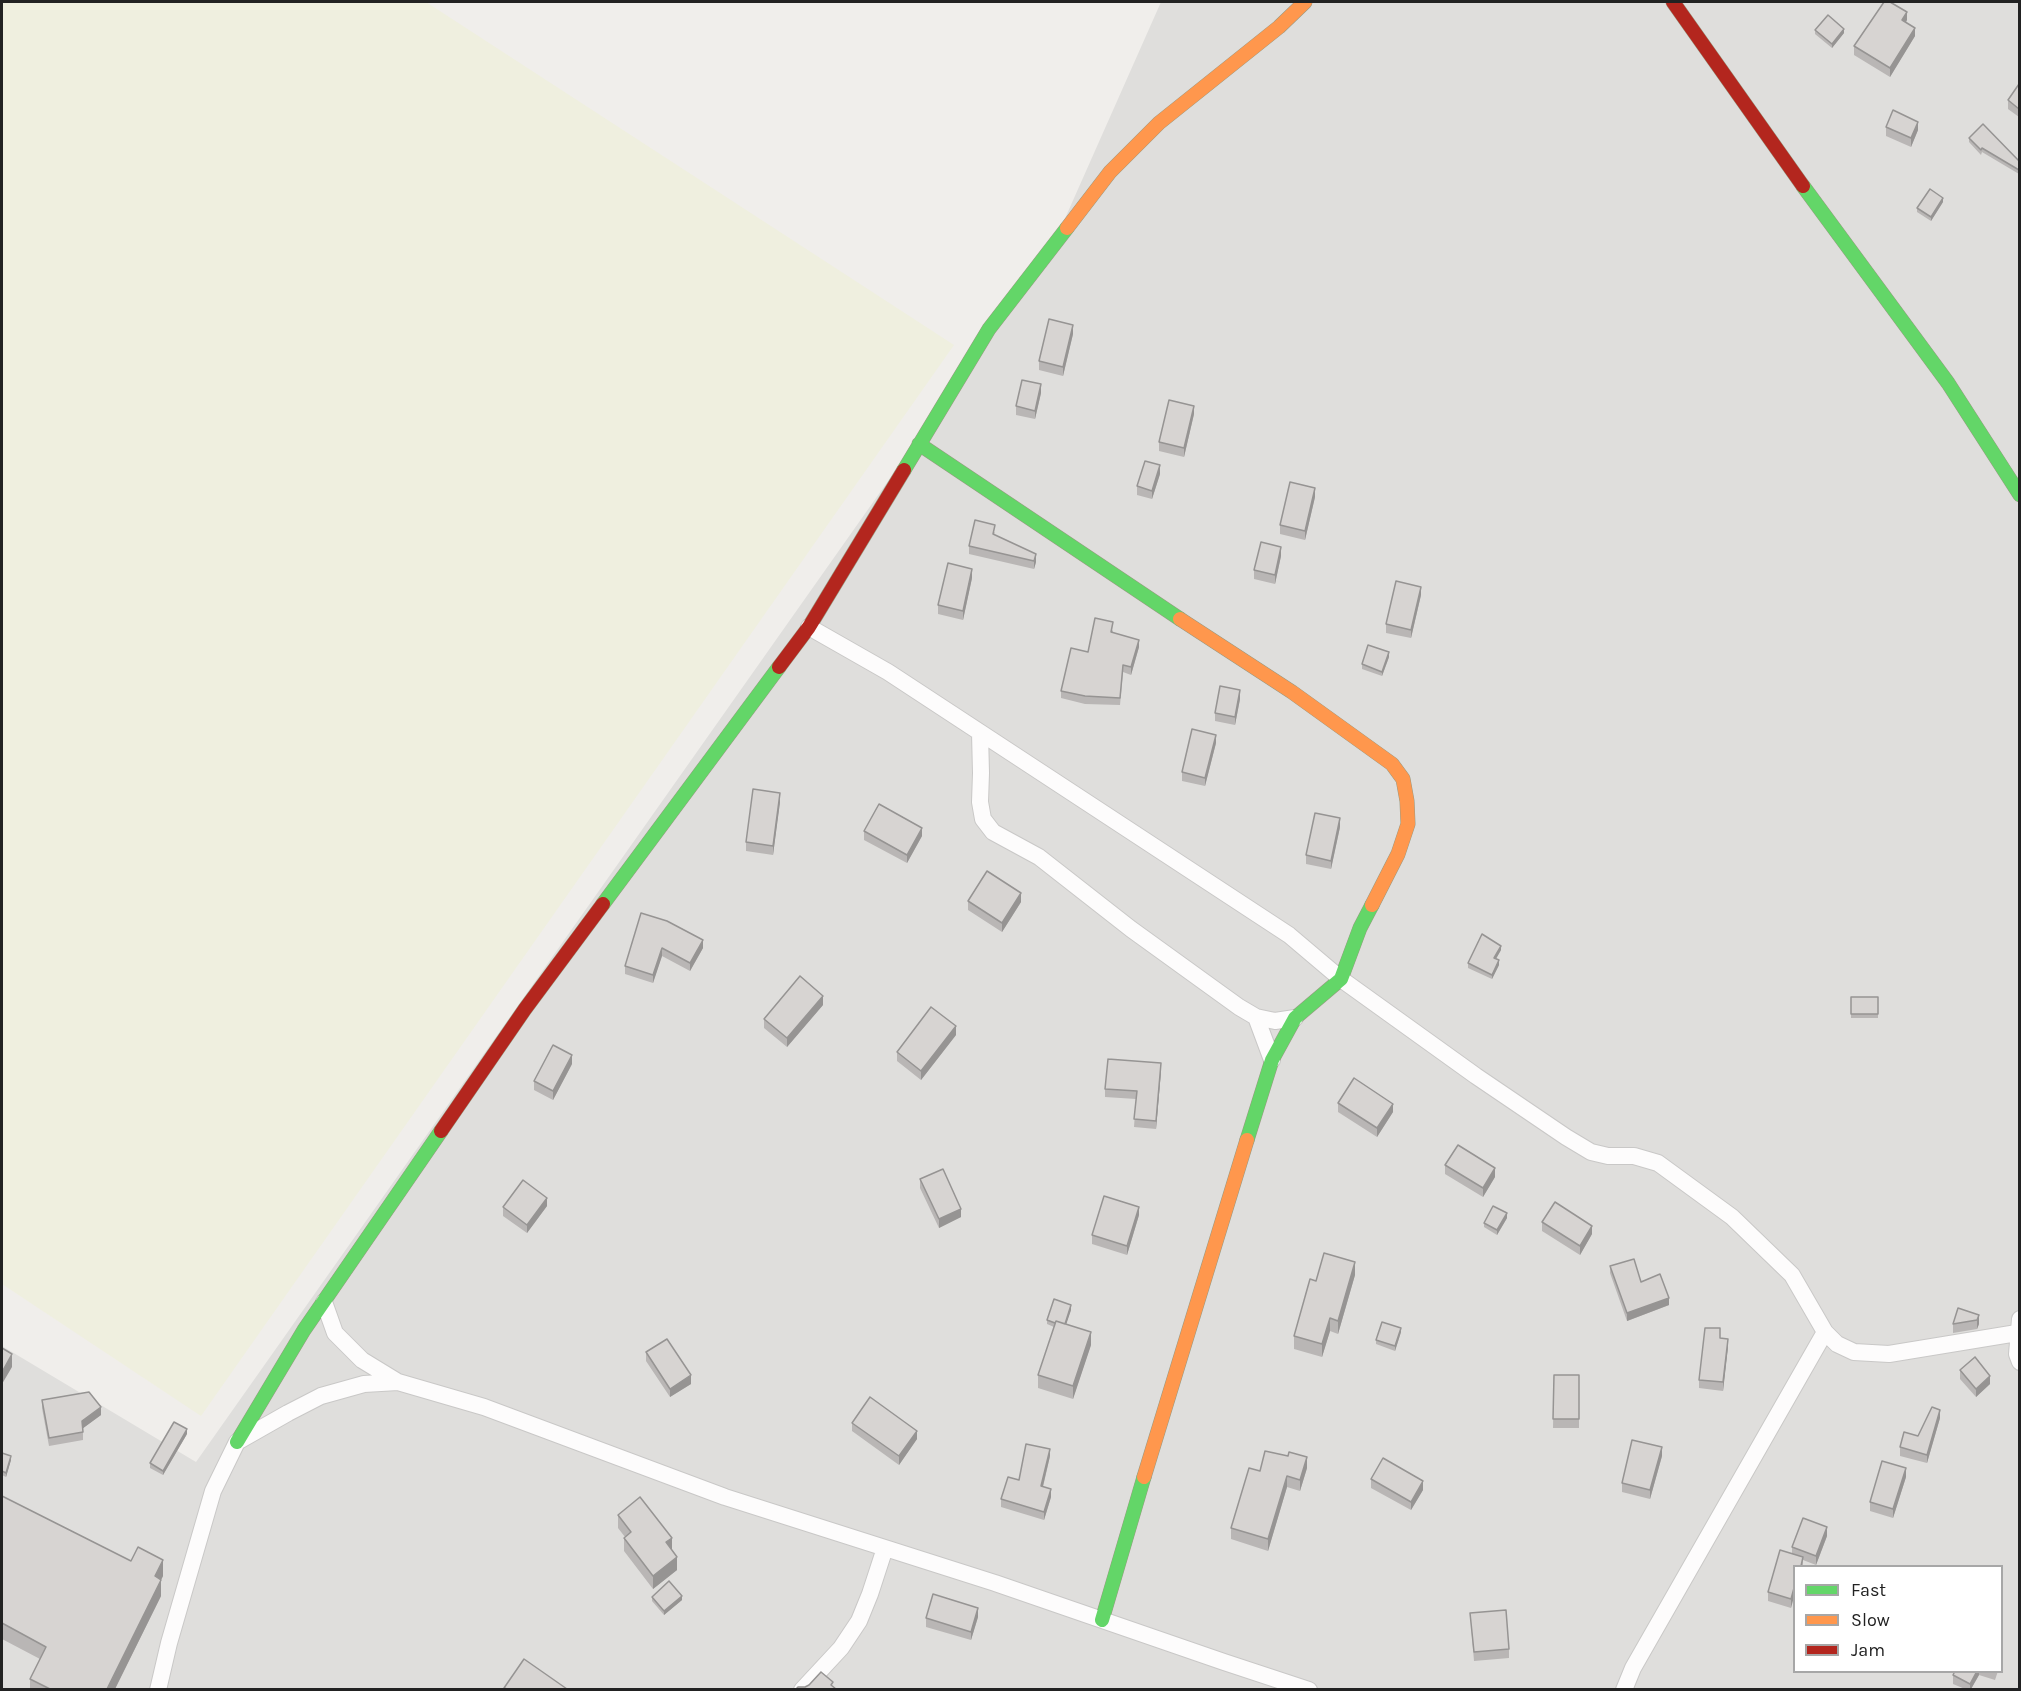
<!DOCTYPE html>
<html>
<head>
<meta charset="utf-8">
<style>
	body { margin:0 }
	#map { position:relative; width:2021px; height:1691px; overflow:hidden; background:#f0eeeb; font-family:Karla,sans-serif }
	canvas { display:block }
	.frame { position:absolute; inset:0; border:3px solid #222; pointer-events:none }
	.legend { position:absolute; left:1793px; top:1565px; width:210px; height:108px; box-sizing:border-box; background:#fff; border:2px solid #a7a7a7; margin:0; padding:8px 10px; list-style:none; font-size:18px; color:#222 }
	.legend li { display:flex; align-items:center; gap:12px; height:30px }
	.legend b { width:30px; border:2px solid #a7a7a7 }
</style>
</head>
<body>
<div id="map">
<canvas width="2021" height="1691"></canvas>
<div class="frame"></div>
<ul class="legend">
<li><b style="height:8px;background:#63d668"></b>Fast</li>
<li><b style="height:8px;background:#ff974d"></b>Slow</li>
<li><b style="height:8px;background:#b3261e"></b>Jam</li>
</ul>
</div>
<script>
const ctx = document.querySelector('canvas').getContext('2d');
ctx.lineJoin = 'round';
function fillPath(path, color) {
  ctx.fillStyle = color;
  ctx.fill(path, 'evenodd');
}
function poly(rows) {
  const path = new Path2D();
  for (const r of rows) {
    path.moveTo(r[0], r[1]);
    for (let i = 2; i < r.length; i += 2) path.lineTo(r[i], r[i + 1]);
  }
  return path;
}
function trace(path, color, width, dash) {
  ctx.strokeStyle = color;
  ctx.lineWidth = width;
  ctx.lineCap = dash ? 'butt' : 'round';
  ctx.setLineDash(dash || []);
  ctx.stroke(path);
}
fillPath(poly([
	[1161,2,2019,2,2019,1689,2,1690,2,1346,196,1462,1051,250],
	[1794,1566,2002,1566,2002,1672,1794,1672]
]), '#dfdedc');
fillPath(poly([
	[2,2,426,2,954,345,201,1416,2,1284]
]), '#efefdf');
const street = poly([
	[809,627,888,672,1289,935,1341,979,1476,1076,1566,1137,1591,1152,1608,1156,1634,1156,1658,1163,1732,1217,1792,1275,1825,1332,1837,1344,1854,1352,1889,1354,2017,1333],
	[980,733,981,773,980,802,983,819,993,832,1039,857,1131,929,1239,1007,1256,1017,1275,1021,1295,1018],
	[1256,1017,1272,1060],
	[324,1302,335,1333,362,1360,398,1382],
	[2020,1319,2017,1354,2020,1362],
	[158,1690,169,1643,213,1491,237,1442,288,1413,321,1396,364,1384,398,1382,484,1407,725,1497,995,1583,1224,1662,1309,1690],
	[802,1690,841,1648,859,1621,870,1594,885,1548],
	[1624,1690,1633,1668,1825,1332]
]);
const fast = poly([
	[1803,186,1948,383,2020,495],
	[919,444,1180,619],
	[904,470,989,329,1067,228],
	[603,904,779,667],
	[1247,1140,1272,1060,1295,1018,1341,979,1360,928,1372,905],
	[237,1442,304,1330,441,1131],
	[1102,1620,1144,1477]
]);
const slow = poly([
	[1067,228,1110,172,1159,123,1279,27,1305,2],
	[1180,619,1292,692,1392,764,1403,779,1407,801,1408,824,1398,854,1372,905],
	[1144,1477,1247,1140]
]);
const jam = poly([
	[1673,2,1803,186],
	[779,667,809,627,904,470],
	[441,1131,525,1009,603,904]
]);
trace(street, '#c9c8c7', 18);
trace(fast, '#999a82', 15);
trace(slow, '#999a82', 15);
trace(jam, '#999a82', 15);
trace(street, '#fdfcfc', 16);
trace(fast, '#63d668', 14);
trace(slow, '#ff974d', 14);
trace(jam, '#b3261e', 14);
fillPath(poly([
	[1907,20,1906,22,1915,36,1890,77,1854,55,1854,46],
	[1815,30,1844,33,1832,48,1815,34],
	[2019,84,2019,117,2008,109,2008,100],
	[1886,127,1918,130,1911,147,1886,136],
	[1969,138,2019,161,2019,174,1982,152,1981,155,1969,142],
	[1943,202,1931,221,1917,212,1917,208],
	[1073,334,1063,376,1039,370,1039,361],
	[1041,393,1035,419,1016,415,1016,406],
	[1194,414,1184,457,1159,451,1159,442],
	[1160,474,1152,499,1137,495,1137,486],
	[1315,497,1305,540,1280,534,1280,525],
	[995,532,994,535,1036,562,1034,569,969,554,969,546],
	[1281,556,1275,584,1254,579,1254,570],
	[972,578,963,620,938,614,938,605],
	[1421,595,1411,638,1386,633,1386,624],
	[1113,630,1113,632,1139,647,1131,675,1123,672,1120,705,1085,704,1061,698,1061,691,1088,652],
	[1389,657,1382,676,1362,669,1362,664],
	[1240,699,1235,725,1215,721,1215,713],
	[1216,743,1205,786,1182,781,1182,772],
	[780,802,773,855,746,851,746,842],
	[1340,827,1331,869,1306,864,1306,855],
	[864,831,922,836,907,863,864,840],
	[968,901,1021,902,1002,932,968,910],
	[667,921,703,948,690,971,662,956,653,983,625,974,625,966],
	[1501,950,1496,959,1499,965,1492,979,1468,968,1468,963],
	[1851,997,1878,997,1878,1018,1851,1018],
	[823,1005,787,1047,764,1028,764,1019],
	[956,1035,921,1080,897,1061,897,1052],
	[572,1064,553,1100,534,1090,534,1081],
	[1161,1071,1156,1129,1134,1127,1136,1099,1105,1097,1105,1089],
	[1338,1103,1393,1112,1377,1137,1338,1112],
	[1445,1165,1495,1177,1483,1197,1445,1174],
	[920,1179,961,1217,939,1228,920,1188],
	[547,1206,527,1233,503,1216,503,1207],
	[1139,1215,1127,1255,1092,1244,1092,1235],
	[1507,1218,1497,1235,1484,1227,1484,1223],
	[1542,1222,1592,1234,1580,1255,1542,1231],
	[1610,1266,1641,1282,1669,1305,1627,1321,1610,1273],
	[1355,1275,1338,1334,1330,1331,1322,1357,1294,1349,1294,1336,1316,1281],
	[1071,1310,1066,1324,1091,1345,1073,1399,1038,1388,1038,1375,1054,1327,1047,1324,1047,1320],
	[1979,1315,1979,1324,1977,1329,1953,1333,1953,1324],
	[1401,1332,1395,1351,1376,1344,1376,1340],
	[1720,1338,1728,1347,1723,1391,1699,1388,1699,1380],
	[646,1352,691,1384,670,1397,646,1361],
	[1960,1370,1990,1384,1976,1397,1960,1379],
	[1554,1375,1579,1375,1579,1428,1553,1428],
	[42,1400,101,1415,83,1428,83,1440,49,1446,42,1408],
	[1940,1418,1927,1463,1900,1456,1900,1447,1918,1436],
	[852,1423,917,1439,899,1465,852,1431],
	[187,1434,163,1475,150,1468,150,1463],
	[2,1453,11,1460,6,1477,2,1475],
	[1050,1456,1043,1487,1051,1497,1044,1520,1001,1507,1001,1499,1019,1480],
	[1662,1456,1650,1499,1622,1492,1622,1483],
	[1307,1468,1300,1491,1287,1487,1268,1551,1231,1539,1231,1528,1260,1471],
	[1906,1477,1893,1518,1870,1511,1870,1502],
	[1371,1479,1423,1490,1411,1510,1371,1488],
	[2,1496,131,1561,163,1576,161,1580,161,1596,115,1689,30,1689,30,1679,40,1659,2,1639],
	[618,1515,672,1550,677,1570,653,1589,624,1551,624,1538,625,1537,618,1528],
	[1827,1536,1816,1565,1803,1560,1803,1566,1794,1566,1791,1608,1768,1601,1768,1592,1792,1554,1792,1547],
	[652,1597,682,1600,664,1615,652,1601],
	[1470,1613,1509,1649,1509,1658,1474,1661],
	[978,1617,971,1640,926,1627,926,1618],
	[1955,1671,1998,1671,1995,1680,1979,1675,1971,1689,1965,1689,1953,1684,1953,1675]
]), '#b9b6b5');
fillPath(poly([
	[1907,12,1907,20,1902,29,1902,20],
	[1915,28,1915,36,1890,77,1890,68],
	[1844,29,1844,33,1832,48,1832,44],
	[1918,122,1918,130,1911,147,1911,138],
	[1943,198,1943,202,1931,221,1931,217],
	[1073,325,1073,334,1063,376,1063,367],
	[1041,384,1041,393,1035,419,1035,411],
	[1194,406,1194,414,1184,457,1184,448],
	[1160,465,1160,474,1152,499,1152,491],
	[1315,488,1315,497,1305,540,1305,531],
	[1281,547,1281,556,1275,584,1275,575],
	[1036,554,1036,562,1034,569,1034,561],
	[972,569,972,578,963,620,963,611],
	[1421,587,1421,595,1411,638,1411,630],
	[1139,640,1139,647,1131,675,1131,667],
	[1389,652,1389,657,1382,676,1382,672],
	[1240,690,1240,699,1235,725,1235,717],
	[1216,735,1216,743,1205,786,1205,778],
	[780,793,780,802,773,855,773,846],
	[1340,818,1340,827,1331,869,1331,861],
	[922,828,922,836,907,863,907,855],
	[1021,893,1021,902,1002,932,1002,923],
	[703,940,703,948,690,971,690,963],
	[1501,946,1501,950,1494,962,1494,958],
	[662,948,662,956,653,983,653,975],
	[1499,960,1499,965,1492,979,1492,975],
	[823,996,823,1005,787,1047,787,1038],
	[956,1026,956,1035,921,1080,921,1071],
	[572,1055,572,1064,553,1100,553,1091],
	[1161,1063,1161,1071,1156,1129,1156,1121],
	[1393,1104,1393,1112,1377,1137,1377,1128],
	[1495,1168,1495,1177,1483,1197,1483,1188],
	[547,1198,547,1206,527,1233,527,1225],
	[1139,1207,1139,1215,1127,1255,1127,1246],
	[961,1209,961,1217,939,1228,939,1219],
	[1507,1213,1507,1218,1497,1235,1497,1230],
	[1592,1226,1592,1234,1580,1255,1580,1246],
	[1355,1262,1355,1275,1338,1334,1338,1321],
	[1669,1298,1669,1305,1627,1321,1627,1313],
	[1071,1305,1071,1310,1064,1331,1064,1326],
	[1979,1315,1979,1324,1977,1329,1977,1320],
	[1330,1318,1330,1331,1322,1357,1322,1344],
	[1401,1328,1401,1332,1395,1351,1395,1346],
	[1091,1332,1091,1345,1073,1399,1073,1386],
	[1728,1339,1728,1347,1723,1391,1723,1382],
	[12,1354,12,1367,2,1384,2,1372],
	[691,1375,691,1384,670,1397,670,1389],
	[1990,1376,1990,1384,1976,1397,1976,1389],
	[101,1407,101,1415,82,1429,82,1421],
	[1940,1410,1940,1418,1927,1463,1927,1455],
	[187,1429,187,1434,163,1475,163,1471],
	[917,1431,917,1439,899,1465,899,1456],
	[1662,1447,1662,1456,1650,1499,1650,1490],
	[1050,1449,1050,1456,1041,1494,1041,1486],
	[11,1456,11,1460,6,1477,6,1473],
	[1307,1457,1307,1468,1300,1491,1300,1480],
	[1906,1468,1906,1477,1893,1518,1893,1509],
	[1287,1476,1287,1487,1268,1551,1268,1539],
	[1423,1481,1423,1490,1411,1510,1411,1502],
	[1051,1489,1051,1497,1044,1520,1044,1512],
	[1827,1527,1827,1536,1816,1565,1816,1556],
	[672,1538,672,1551,666,1542],
	[677,1557,677,1570,653,1589,653,1576],
	[163,1560,163,1576,155,1592,155,1576],
	[161,1580,161,1596,115,1689,107,1689],
	[1794,1588,1794,1597,1791,1608,1791,1599],
	[682,1596,682,1600,664,1615,664,1611],
	[978,1608,978,1617,971,1640,971,1632],
	[1977,1671,1979,1671,1979,1675,1971,1689,1970,1689,1970,1684]
]), '#969493');
const building = poly([
	[1884,2,1890,2,1907,12,1902,20,1915,28,1890,68,1854,46,1884,2],
	[1828,15,1844,29,1832,44,1815,30,1828,15],
	[2019,84,2019,109,2008,100,2019,84],
	[1893,110,1918,122,1911,138,1886,127,1893,110],
	[1983,124,2019,161,2019,170,1982,148,1981,150,1969,138,1983,124],
	[1930,189,1943,198,1931,217,1917,208,1930,189],
	[1049,319,1073,325,1063,367,1039,361,1049,319],
	[1022,380,1041,384,1035,411,1016,406,1022,380],
	[1169,400,1194,406,1184,448,1159,442,1169,400],
	[1145,461,1160,465,1152,491,1137,486,1145,461],
	[1290,482,1315,488,1305,531,1280,525,1290,482],
	[975,520,995,525,993,534,1036,554,1034,561,969,546,975,520],
	[1261,542,1281,547,1275,575,1254,570,1261,542],
	[948,563,972,569,963,611,938,605,948,563],
	[1396,581,1421,587,1411,630,1386,624,1396,581],
	[1095,618,1113,622,1111,632,1139,640,1131,667,1123,665,1120,698,1085,696,1061,691,1071,648,1088,652,1095,618],
	[1368,645,1389,652,1382,672,1362,664,1368,645],
	[1220,686,1240,690,1235,717,1215,713,1220,686],
	[1192,729,1216,735,1205,778,1182,772,1192,729],
	[753,789,780,793,773,846,746,842,753,789],
	[879,804,922,828,907,855,864,831,879,804],
	[1315,813,1340,818,1331,861,1306,855,1315,813],
	[987,871,1021,893,1002,923,968,901,987,871],
	[641,913,667,921,703,940,690,963,662,948,653,975,625,966,641,913],
	[1482,934,1501,946,1494,958,1499,960,1492,975,1468,963,1482,934],
	[800,976,823,996,787,1038,764,1019,800,976],
	[1851,997,1878,997,1878,1014,1851,1014,1851,997],
	[931,1007,956,1026,921,1071,897,1052,931,1007],
	[553,1045,572,1055,553,1091,534,1081,553,1045],
	[1108,1059,1161,1063,1156,1121,1134,1119,1137,1091,1105,1089,1108,1059],
	[1354,1078,1393,1104,1377,1128,1338,1103,1354,1078],
	[1458,1145,1495,1168,1483,1188,1445,1165,1458,1145],
	[943,1169,961,1209,939,1219,920,1179,943,1169],
	[523,1180,547,1198,527,1225,503,1207,523,1180],
	[1104,1196,1139,1207,1127,1246,1092,1235,1104,1196],
	[1555,1202,1592,1226,1580,1246,1542,1222,1555,1202],
	[1493,1206,1507,1213,1497,1230,1484,1223,1493,1206],
	[1324,1253,1355,1262,1338,1321,1330,1318,1322,1344,1294,1336,1310,1279,1316,1281,1324,1253],
	[1634,1259,1641,1282,1660,1274,1669,1298,1627,1313,1610,1266,1634,1259],
	[1054,1299,1071,1305,1065,1324,1056,1321,1055,1323,1047,1320,1054,1299],
	[1958,1308,1979,1315,1977,1320,1953,1324,1958,1308],
	[1056,1321,1091,1332,1073,1386,1038,1375,1056,1321],
	[1382,1322,1401,1328,1395,1346,1376,1340,1382,1322],
	[1705,1328,1720,1328,1720,1338,1728,1339,1723,1382,1699,1380,1705,1328],
	[667,1339,691,1375,670,1389,646,1352,667,1339],
	[2,1348,12,1354,2,1372,2,1348],
	[1975,1357,1990,1376,1976,1389,1960,1370,1975,1357],
	[1554,1375,1579,1375,1579,1419,1553,1419,1554,1375],
	[89,1392,101,1407,82,1421,83,1432,49,1438,42,1400,89,1392],
	[870,1397,917,1431,899,1456,852,1423,870,1397],
	[1932,1407,1940,1410,1927,1455,1900,1447,1904,1432,1918,1436,1932,1407],
	[174,1422,187,1429,163,1471,150,1463,174,1422],
	[1632,1440,1662,1447,1650,1490,1622,1483,1632,1440],
	[1026,1444,1050,1449,1041,1486,1051,1489,1044,1512,1001,1499,1008,1477,1019,1480,1026,1444],
	[1265,1451,1288,1456,1289,1452,1307,1457,1300,1480,1287,1476,1268,1539,1231,1528,1249,1468,1260,1471,1265,1451],
	[2,1453,11,1456,6,1473,2,1471,2,1453],
	[1383,1458,1423,1481,1411,1502,1371,1479,1383,1458],
	[1882,1461,1906,1468,1893,1509,1870,1502,1882,1461],
	[2,1496,131,1561,138,1547,163,1560,155,1576,161,1580,107,1689,50,1689,30,1679,46,1647,2,1623,2,1496],
	[640,1497,672,1538,666,1542,677,1557,653,1576,624,1538,631,1532,618,1515,640,1497],
	[1803,1518,1827,1527,1816,1556,1792,1547,1803,1518],
	[1780,1550,1803,1557,1801,1566,1794,1566,1794,1588,1791,1599,1768,1592,1780,1550],
	[669,1581,682,1596,664,1611,652,1597,669,1581],
	[933,1594,978,1608,971,1632,926,1618,933,1594],
	[1506,1610,1509,1649,1474,1652,1470,1613,1506,1610],
	[524,1659,567,1689,507,1689,504,1688,524,1659],
	[1955,1671,1977,1671,1970,1684,1953,1675,1955,1671],
	[821,1672,833,1682,831,1685,836,1689,796,1689,798,1687,805,1687,809,1685,821,1672]
]);
fillPath(building, '#d7d4d2');
trace(building, '#969493', 1.5);
</script>
</body>
</html>
